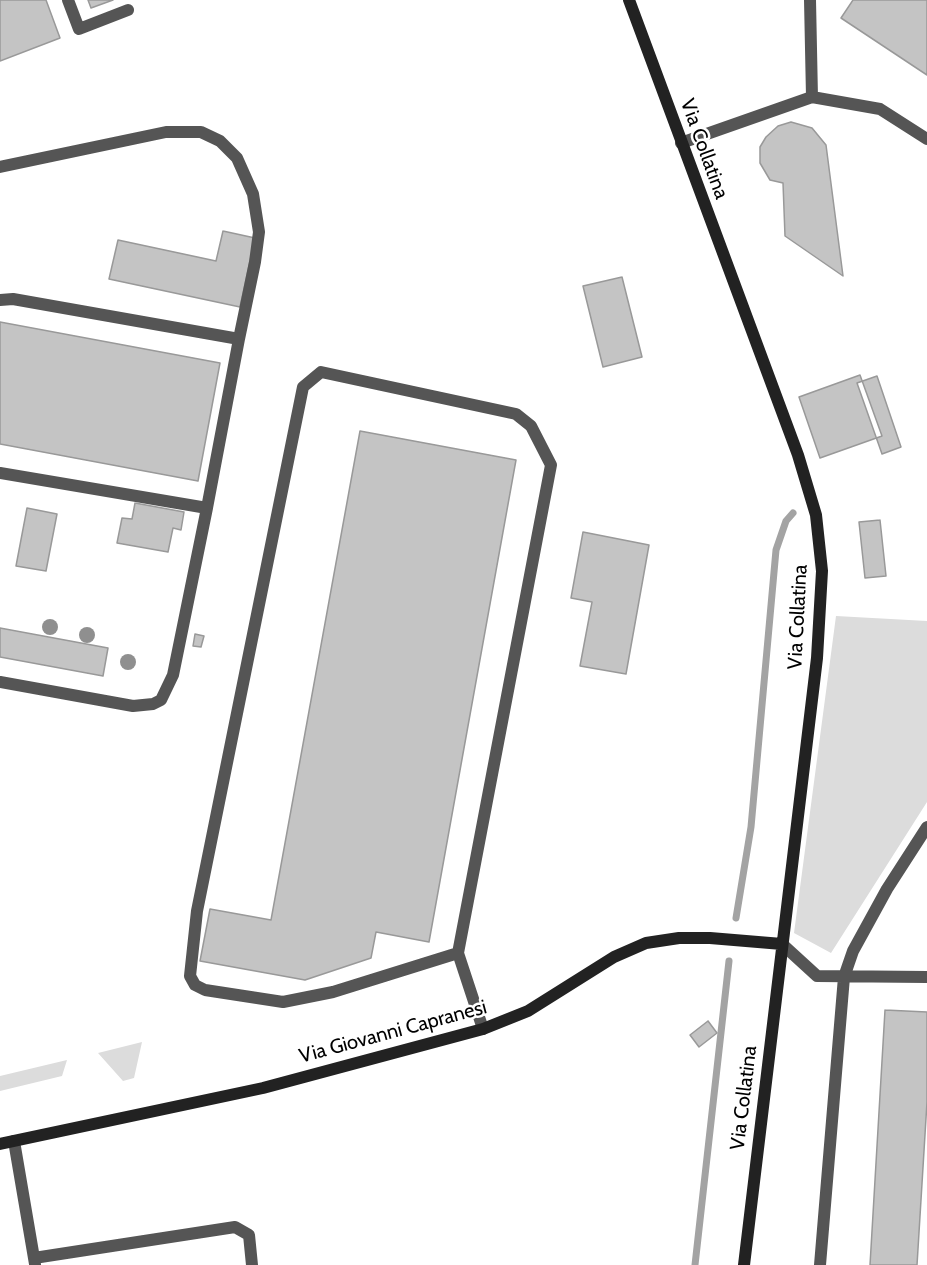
<!DOCTYPE html>
<html>
<head>
<meta charset="utf-8">
<style>
	body { margin:0 }
	canvas { display:block; background:#fff }
</style>
</head>
<body>
<canvas width="927" height="1265"></canvas>
<script>
const ctx = document.querySelector('canvas').getContext('2d');
ctx.lineJoin = 'round';
function fillPath(path, color) {
  ctx.fillStyle = color;
  ctx.fill(path, 'evenodd');
}
function poly(rows) {
  const path = new Path2D();
  for (const r of rows) {
    path.moveTo(r[0], r[1]);
    for (let i = 2; i < r.length; i += 2) path.lineTo(r[i], r[i + 1]);
  }
  return path;
}
function trace(path, color, width, dash) {
  ctx.strokeStyle = color;
  ctx.lineWidth = width;
  ctx.lineCap = dash ? 'butt' : 'round';
  ctx.setLineDash(dash || []);
  ctx.stroke(path);
}
function write(font, color, halo, rows, align = 'center') {
  ctx.font = font + ' Cabin,sans-serif';
  ctx.lineWidth = 5;
  ctx.setLineDash([]);
  ctx.textBaseline = 'middle';
  ctx.strokeStyle = halo;
  ctx.fillStyle = color;
  for (const [text, x, y, turn = 0] of rows) {
    ctx.save();
    ctx.translate(x, y);
    ctx.rotate((+turn || 0) * Math.PI / 180);
    ctx.textAlign = isNaN(turn) ? turn : align;
    if (halo) ctx.strokeText(text, 0, 0);
    ctx.fillText(text, 0, 0);
    ctx.restore();
  }
}
fillPath(poly([
	[836,616,927,621,927,802,831,953,794,933],
	[142,1042,134,1078,123,1081,98,1053],
	[67,1060,62,1076,0,1091,0,1076]
]), '#dcdcdc');
trace(poly([
	[736,918,751,827,776,550,786,521,793,513],
	[695,1265,729,961]
]), '#a3a3a3', 7);
const building = poly([
	[0,0,46,0,60,38,0,61,0,0],
	[88,0,113,0,91,8,88,0],
	[853,0,927,0,927,75,841,18,853,0],
	[791,122,812,128,826,145,843,276,785,236,783,183,770,180,760,163,760,147,766,137,778,126,791,122],
	[223,231,255,238,240,307,109,279,118,240,216,261,223,231],
	[622,277,642,357,603,367,583,286,622,277],
	[0,322,220,363,198,481,0,444,0,322],
	[860,375,882,436,820,458,799,397,860,375],
	[877,376,901,447,882,454,857,383,877,376],
	[360,431,516,460,429,942,376,932,371,958,305,980,200,961,210,909,271,920,360,431],
	[135,503,184,512,181,530,173,528,168,552,117,543,122,518,132,519,135,503],
	[27,508,57,514,46,571,16,566,27,508],
	[880,520,886,576,865,578,859,522,880,520],
	[583,532,649,545,626,674,580,666,592,602,571,598,583,532],
	[0,628,108,648,103,676,0,657,0,628],
	[195,634,204,636,201,647,193,646,195,634],
	[885,1010,927,1012,927,1102,917,1265,870,1265,885,1010],
	[708,1021,717,1033,699,1047,690,1035,708,1021]
]);
fillPath(building, '#c4c4c4');
trace(building, '#999', 1.5);
trace(poly([
	[68,0,79,29,128,10],
	[810,0,812,97],
	[681,143,812,97,880,109,927,139],
	[0,167,166,132,201,132,220,141,237,158,253,194,259,232,255,262,239,339,13,299,0,300],
	[0,473,207,508,173,675,161,700,153,704,133,706,0,682],
	[207,508,239,339],
	[782,944,817,976,927,977],
	[458,953,333,992,283,1002,205,990,195,985,190,976,197,911,303,387,321,372,516,414,531,426,551,465,458,953,483,1029],
	[14,1141,35,1264],
	[34,1258,235,1227,249,1235,252,1265],
	[820,1265,844,977,853,951,887,889,927,827]
]), '#555', 12);
trace(poly([
	[629,0,798,455,816,515,822,571,817,658,744,1265],
	[0,1144,263,1088,483,1029,528,1011,614,957,646,943,679,938,710,938,782,944]
]), '#222', 12);
ctx.fillStyle = '#8f8f8f';
for (const [x, y] of [
	[50,627],
	[87,635],
	[128,662]
]) {
  ctx.beginPath();
  ctx.arc(x, y, 8, 0, 2 * Math.PI);
  ctx.fill();
}
write('20px', '#000', '#fff', [
	["Via Collatina",704,149,70],
	["Via Collatina",798,617,-87],
	["Via Giovanni Capranesi",393,1032,-15],
	["Via Collatina",744,1098,-83]
]);
</script>
</body>
</html>
